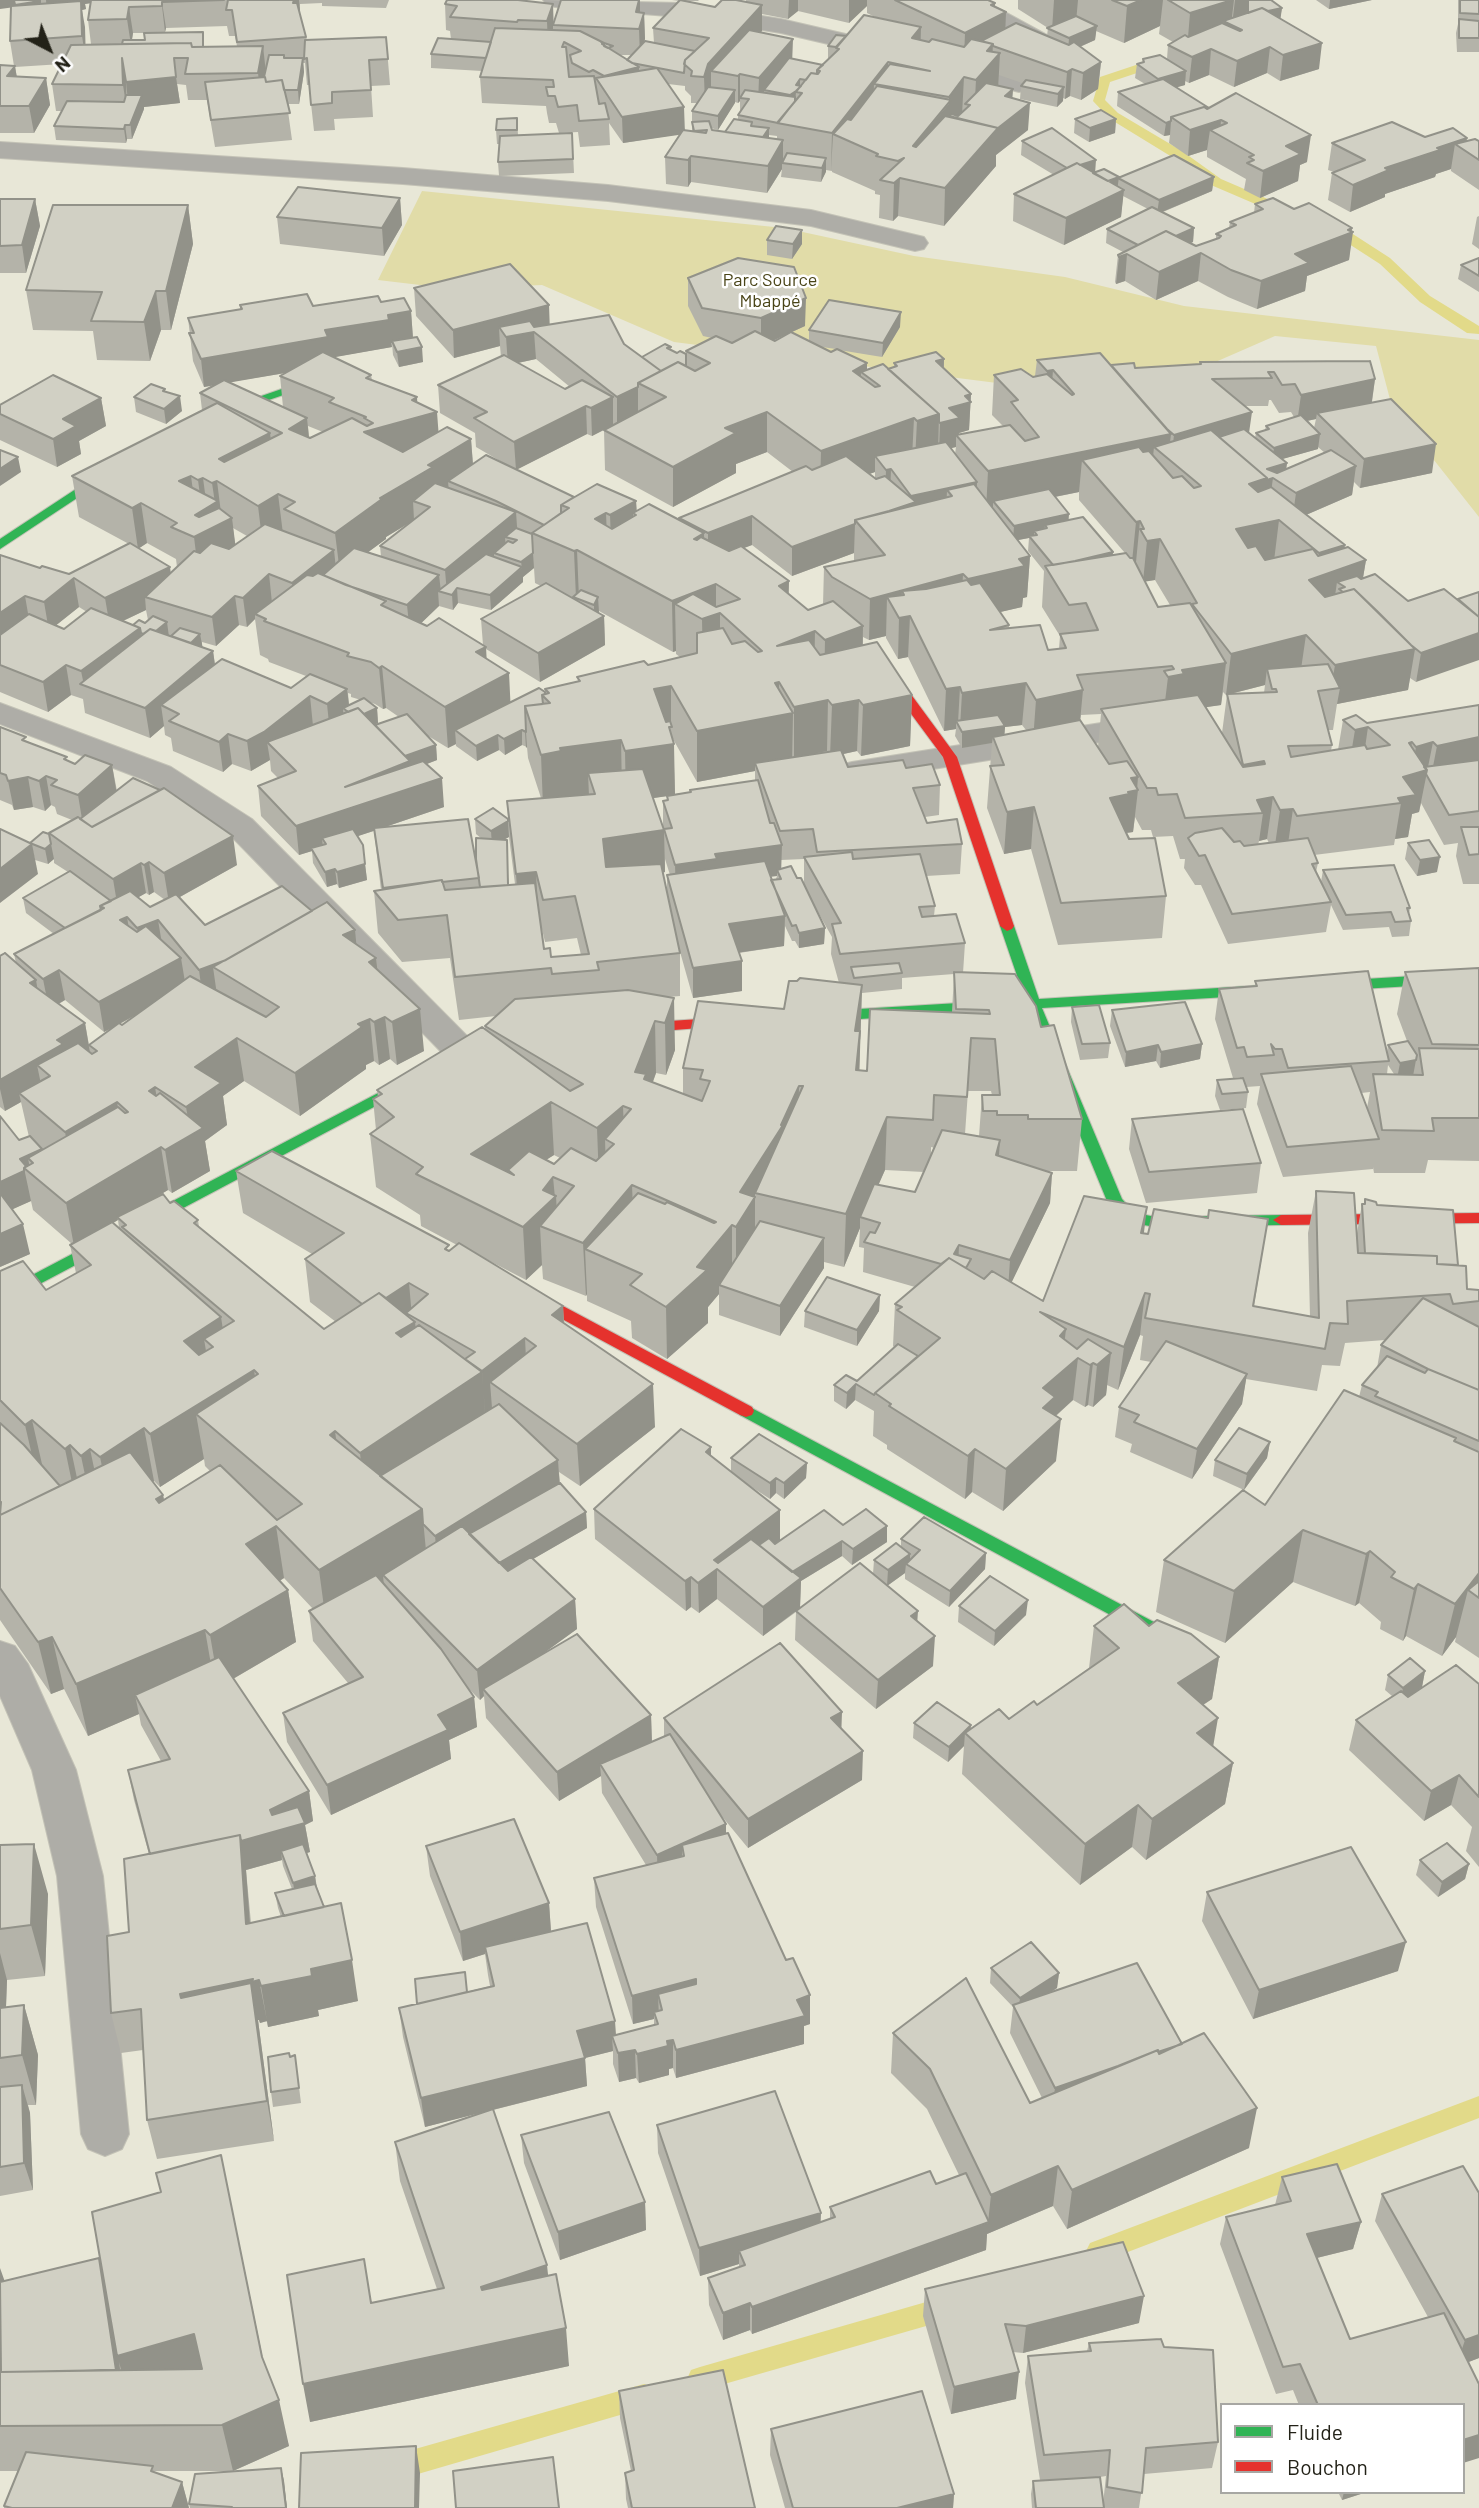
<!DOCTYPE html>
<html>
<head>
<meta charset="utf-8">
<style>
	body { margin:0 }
	#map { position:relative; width:1479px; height:2508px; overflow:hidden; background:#e8e7d7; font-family:Barlow,sans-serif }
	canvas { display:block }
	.legend { position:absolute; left:1220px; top:2403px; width:245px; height:91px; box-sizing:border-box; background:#fff; border:2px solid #a7a7a3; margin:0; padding:9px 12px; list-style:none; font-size:21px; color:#232218 }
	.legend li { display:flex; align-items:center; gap:14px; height:35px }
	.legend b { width:35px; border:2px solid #a7a7a3 }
	.north { position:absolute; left:14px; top:14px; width:70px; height:70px; -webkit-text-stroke:5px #fff; paint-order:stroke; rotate:138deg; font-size:19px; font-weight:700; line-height:28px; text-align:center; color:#232218 }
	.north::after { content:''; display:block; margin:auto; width:24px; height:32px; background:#232218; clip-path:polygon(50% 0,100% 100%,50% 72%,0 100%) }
</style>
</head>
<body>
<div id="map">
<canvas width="1479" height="2508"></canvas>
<ul class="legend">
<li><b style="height:9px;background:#30b455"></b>Fluide</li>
<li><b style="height:9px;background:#e5322d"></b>Bouchon</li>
</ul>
<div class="north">N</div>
</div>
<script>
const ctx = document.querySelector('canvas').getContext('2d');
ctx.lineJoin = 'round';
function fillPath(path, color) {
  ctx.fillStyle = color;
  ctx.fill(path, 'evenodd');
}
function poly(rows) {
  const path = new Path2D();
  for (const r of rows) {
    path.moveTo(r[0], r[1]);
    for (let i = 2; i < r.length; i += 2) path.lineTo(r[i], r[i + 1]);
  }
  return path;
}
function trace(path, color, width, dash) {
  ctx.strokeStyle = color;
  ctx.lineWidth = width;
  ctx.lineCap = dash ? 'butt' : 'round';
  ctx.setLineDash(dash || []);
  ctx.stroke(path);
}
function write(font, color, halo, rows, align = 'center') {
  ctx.font = font + ' Barlow,sans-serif';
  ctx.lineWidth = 5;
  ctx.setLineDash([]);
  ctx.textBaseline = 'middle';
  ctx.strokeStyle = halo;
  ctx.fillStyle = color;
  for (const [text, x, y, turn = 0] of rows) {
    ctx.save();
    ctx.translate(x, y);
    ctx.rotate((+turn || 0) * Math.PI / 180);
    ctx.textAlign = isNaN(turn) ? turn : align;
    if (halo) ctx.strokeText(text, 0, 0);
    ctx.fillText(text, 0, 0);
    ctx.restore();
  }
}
fillPath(poly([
	[422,191,784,228,914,256,1065,277,1184,306,1479,340,1479,517,1392,407,1376,346,1275,336,1149,391,1068,392,674,342,542,285,454,289,378,280]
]), '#e1dca8');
fillPath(poly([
	[1160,57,1164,58,1164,64,1110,82,1105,100,1118,113,1182,151,1221,179,1270,200,1288,214,1288,220,1278,220,1260,206,1211,185,1172,157,1110,119,1093,101,1100,77,1160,57],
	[1329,224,1342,227,1390,258,1430,296,1479,326,1479,334,1467,333,1420,302,1380,264,1332,233,1324,231,1322,228,1329,224],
	[1479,2096,1479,2118,1099,2263,1090,2259,1086,2251,1090,2243,1479,2096],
	[947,2296,956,2300,960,2308,956,2316,947,2320,700,2391,691,2388,687,2379,691,2370,700,2367,947,2296],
	[644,2384,653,2387,657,2396,653,2405,644,2408,394,2481,385,2477,381,2468,385,2459,394,2455,644,2384]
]), '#e2da89');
const street = poly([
	[543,0,680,3,781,19,893,45,896,50,893,55,884,57,781,33,680,17,555,7,547,5,543,0],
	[953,0,983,0,1067,46,1070,51,1067,56,1058,58,1049,56,957,5,953,0],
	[949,60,1028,80,1031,85,1028,90,1019,92,940,72,937,67,940,62,949,60],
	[0,142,403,168,608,185,811,210,924,237,928,243,924,249,915,251,811,226,608,201,403,184,0,158,0,142],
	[0,703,171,767,252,819,477,1046,482,1054,477,1062,464,1066,451,1062,228,833,147,781,0,724,0,703],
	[1152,715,1163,718,1168,725,1163,732,852,782,840,779,836,772,840,765,852,762,1152,715],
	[0,1641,15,1646,28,1664,76,1770,103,1876,129,2134,122,2149,105,2156,88,2149,81,2134,57,1876,32,1770,0,1696,0,1641]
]);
const fast = poly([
	[334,381,338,382,338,386,298,390,213,419,207,415,293,385,334,381],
	[120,460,126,464,124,467,0,549,0,539,120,460],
	[1007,921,1014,926,1039,999,1479,972,1479,982,1042,1008,1122,1199,1131,1209,1141,1214,1156,1217,1281,1215,1289,1220,1281,1225,1156,1227,1131,1223,1121,1217,1107,1201,1028,1009,809,1022,802,1017,809,1012,1025,999,1000,926,1007,921],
	[418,1072,423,1073,425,1077,423,1081,0,1305,0,1292,418,1072],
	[746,1405,1167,1629,1170,1634,1167,1639,1161,1641,1155,1639,740,1415,738,1411,740,1407,746,1405]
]);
const jam = poly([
	[877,660,882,661,899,678,957,757,1014,926,1012,929,1007,931,1000,926,943,757,889,684,871,664,877,660],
	[745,1016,752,1021,750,1024,624,1034,617,1029,624,1024,745,1016],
	[1479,1213,1479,1223,1281,1225,1273,1220,1281,1215,1479,1213],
	[518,1282,752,1407,754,1411,752,1415,746,1417,740,1415,512,1292,510,1288,512,1284,518,1282]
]);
trace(street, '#c3c2b6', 2);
trace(fast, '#c3c2b6', 2);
trace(jam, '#c3c2b6', 2);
fillPath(street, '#aeada7');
fillPath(fast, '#30b455');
fillPath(jam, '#e5322d');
fillPath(poly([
	[0,0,90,0,91,3,91,0,389,0,386,8,322,6,322,3,300,4,299,13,307,40,386,37,390,85,371,86,373,117,334,119,335,130,314,131,309,85,307,85,305,63,303,63,304,72,299,104,287,104,292,140,215,147,207,100,188,100,186,85,177,84,180,103,144,107,144,109,132,139,127,139,126,143,56,140,54,126,62,111,56,111,52,84,62,64,15,67,17,77,46,78,50,105,34,133,0,133,0,65,14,66,10,41,11,7],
	[91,3,88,20,91,44,85,45,82,10,86,9,85,4],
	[227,26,229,36,235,36,237,46,205,47,165,32,166,28],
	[133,33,144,33,145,40,132,40],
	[561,0,640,0,640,12,644,13,645,39,643,43,654,43,653,28,680,1,672,0,699,0,698,1,683,1,715,7,746,2,746,0,988,0,995,3,995,6,1005,29,1047,36,1048,28,1018,9,1018,0,1271,0,1282,8,1280,18,1319,69,1280,81,1267,73,1234,87,1209,75,1189,83,1185,81,1185,85,1176,87,1209,108,1307,162,1300,165,1298,181,1260,198,1244,190,1246,179,1207,157,1207,150,1188,156,1169,143,1170,135,1164,136,1117,106,1118,92,1145,84,1135,78,1137,64,1142,63,1143,59,1167,59,1168,45,1173,42,1159,34,1160,26,1124,43,1096,31,1095,40,1080,47,1101,62,1098,89,1081,100,1070,96,1065,99,1063,98,1063,101,1057,107,1020,99,1021,86,1022,83,999,75,998,86,1013,89,1012,98,1028,130,996,155,996,166,944,226,898,216,893,221,879,218,880,195,875,194,875,191,832,172,832,171,826,170,821,182,781,177,782,169,767,193,691,182,688,187,666,184,665,157,680,134,623,143,609,123,610,145,580,147,578,132,559,133,556,123,549,123,547,113,546,106,482,103,480,77,482,71,431,68,431,54,451,39,450,31,446,30,445,4,553,4,554,22],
	[867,6,867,13,877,18,828,46,828,59,823,65,792,59,760,32,762,31,762,14,788,19,798,11,849,23],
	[618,55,631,55,627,60],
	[668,84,685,86,685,90,691,96,691,103,697,103,692,111,692,131,685,130],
	[740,101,740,112,738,115,738,120,725,132,712,130,711,128,718,130,735,102,738,103],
	[769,135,777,136,777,139,769,138],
	[1316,0,1372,0,1329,9],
	[1458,0,1479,0,1479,52,1457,52,1456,33,1458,24],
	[517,118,518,135,572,133,574,173,499,176,498,162,500,144,497,144,496,130],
	[1075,119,1116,119,1115,133,1089,142,1074,133],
	[1425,137,1479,141,1479,190,1451,171,1451,169,1436,174,1435,177,1385,194,1385,197,1350,212,1328,200,1332,173,1334,172,1328,170,1332,143],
	[1022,141,1095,172,1119,178,1214,177,1212,191,1163,212,1194,228,1193,242,1190,243,1196,246,1216,239,1216,234,1229,228,1230,222,1254,213,1255,204,1294,209,1352,228,1349,260,1307,276,1305,291,1257,309,1228,297,1198,281,1156,300,1125,281,1116,284,1115,282,1118,255,1123,252,1106,243,1107,229,1148,209,1123,196,1121,217,1064,245,1013,221,1014,194,1054,175,1021,155],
	[400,198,402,225,384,256,280,244,277,217],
	[0,199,35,199,40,226,26,273,0,273],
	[188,205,193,244,171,330,161,330,150,361,97,360,93,331,33,330,26,290],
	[1479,216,1479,249,1472,244,1477,217],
	[767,240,802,244,792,259,767,255],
	[1479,258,1479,292,1458,279,1461,265],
	[688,278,805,326,792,332,809,341,809,330,900,327,882,357,839,350,867,363,867,370,888,369,894,367,894,363,944,359,944,368,971,394,969,430,959,433,959,435,1003,426,992,415,994,375,1035,376,1037,360,1135,368,1200,364,1200,362,1375,379,1372,402,1432,473,1360,488,1354,482,1352,495,1306,515,1345,548,1366,560,1363,578,1408,601,1444,589,1416,682,1410,678,1408,690,1337,704,1333,730,1328,730,1332,745,1331,751,1338,750,1343,720,1367,723,1479,705,1479,884,1463,884,1456,856,1458,843,1444,845,1421,803,1419,812,1412,814,1408,837,1395,839,1394,845,1314,855,1318,863,1316,872,1321,882,1323,870,1410,908,1409,914,1411,921,1409,936,1392,937,1389,927,1343,930,1331,905,1326,932,1228,944,1201,885,1195,885,1184,868,1185,859,1180,859,1173,836,1153,837,1151,830,1142,830,1135,817,1133,832,1127,833,1166,896,1162,938,1058,945,1031,849,1004,854,987,808,992,743,962,748,955,736,956,729,944,731,908,657,898,659,886,638,886,636,869,640,863,637,863,645,912,695,910,746,861,756,857,751,843,754,848,767,906,768,940,785,939,815,925,817,927,823,962,844,960,874,926,876,935,906,934,916,965,943,963,973,1041,1027,1082,1119,1077,1171,1047,1171,1052,1173,1050,1203,1011,1282,1043,1301,1144,1233,1148,1234,1208,1218,1268,1219,1254,1306,1310,1317,1308,1233,1316,1191,1357,1233,1362,1204,1364,1204,1365,1199,1377,1205,1458,1265,1467,1289,1479,1290,1479,1658,1455,1642,1456,1637,1442,1656,1406,1636,1403,1641,1380,1629,1381,1622,1359,1603,1355,1606,1293,1582,1225,1643,1156,1612,1164,1560,1265,1505,1359,1397,1362,1385,1377,1368,1381,1345,1385,1340,1345,1343,1340,1366,1322,1365,1317,1391,1246,1379,1242,1404,1192,1479,1130,1452,1132,1444,1115,1437,1119,1407,1151,1362,1140,1360,1143,1336,1140,1335,1118,1390,1107,1385,1106,1395,1093,1407,1088,1405,1085,1407,1073,1400,1056,1416,1056,1461,1003,1511,972,1492,965,1499,887,1449,887,1445,873,1436,874,1411,855,1400,846,1409,834,1401,834,1385,857,1381,894,1347,893,1346,895,1304,915,1287,863,1272,864,1248,859,1247,860,1228,844,1267,824,1262,824,1268,780,1336,719,1315,719,1294,708,1307,708,1323,667,1359,632,1338,631,1321,587,1301,587,1294,586,1296,543,1279,542,1265,526,1280,482,1257,563,1306,564,1323,655,1427,580,1486,559,1472,560,1483,586,1512,587,1528,533,1559,575,1599,577,1629,540,1655,651,1715,652,1742,664,1736,664,1718,841,1729,862,1780,748,1848,720,1814,726,1833,786,1960,810,1995,810,2024,804,2026,804,2044,676,2078,673,2068,669,2069,669,2075,639,2083,636,2078,619,2082,613,2064,613,2051,585,2058,587,2086,493,2110,548,2276,569,2366,310,2422,371,2303,437,2289,400,2181,395,2142,482,2112,425,2127,403,2037,399,2008,490,1986,488,1975,485,1954,463,1961,430,1876,426,1846,549,1903,551,1931,616,2035,654,2025,654,2019,633,2024,596,1907,594,1878,646,1865,602,1793,601,1776,559,1801,486,1718,484,1696,480,1700,466,1686,474,1697,477,1727,449,1740,451,1759,331,1815,287,1742,283,1713,348,1683,313,1641,309,1611,313,1609,284,1578,280,1581,288,1590,296,1642,233,1679,309,1791,313,1821,305,1825,310,1852,307,1853,315,1876,317,1887,358,2001,318,2010,319,2016,268,2027,267,2021,260,2023,259,2020,258,2020,274,2141,157,2159,147,2120,143,2050,121,2053,111,2013,129,1932,149,1854,134,1800,128,1770,161,1761,141,1725,139,1714,88,1736,64,1689,51,1694,0,1620,0,1271,46,1290,76,1273,70,1245,72,1244,33,1210,31,1201,12,1209,30,1254,0,1267,19,1140,29,1137,21,1102,5,1111,0,1107,0,956,16,963,14,954,54,934,26,913,23,898,68,872,54,863,54,859,48,864,35,860,38,874,31,843,49,834,49,833,72,820,57,814,55,807,51,805,45,811,33,807,14,810,12,805,0,800,0,727,27,741,75,764,112,765,117,791,237,865,180,897,205,925,312,911,376,958,378,970,424,1051,397,1065,390,1059,379,1065,374,1061,366,1065,366,1069,300,1116,244,1081,223,1096,227,1125,205,1141,210,1171,172,1193,168,1190,151,1200,170,1203,198,1220,199,1227,324,1329,336,1322,310,1302,305,1259,312,1254,243,1213,236,1171,450,1251,457,1245,421,1226,420,1215,376,1187,370,1134,376,1130,373,1099,378,1097,377,1090,485,1029,485,1026,496,1016,459,1020,450,958,402,962,378,933,374,891,381,890,374,831,357,836,365,864,367,880,339,888,337,884,327,887,313,863,312,851,299,855,261,816,258,786,278,778,271,771,270,760,251,771,232,764,223,772,173,751,171,738,165,735,164,726,150,738,85,713,83,699,71,695,48,712,0,692,0,555,40,568,69,574,129,544,79,517,72,476,202,410,200,393,216,385,204,387,193,361,188,318,240,310,240,305,313,306,381,302,411,311,413,338,423,362,399,367,393,355,392,343,392,347,334,357,371,375,372,380,417,402,439,432,471,439,473,464,512,468,476,447,475,433,440,413,438,385,501,357,500,346,454,358,416,316,414,288,624,344,642,357,671,347,671,350,677,353,686,354,686,351,712,338,703,336,688,306],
	[822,347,836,349,831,352],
	[536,359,570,387,565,389,518,363],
	[286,373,280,376,283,407,229,382],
	[1269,400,1271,400,1279,413,1291,412,1294,417,1266,426,1265,430,1256,433,1255,438,1249,433,1245,406,1268,406],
	[1316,419,1314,428,1307,421],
	[308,426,323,432,310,438,309,438],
	[612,426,604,430,605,470,673,507,736,473,736,464,767,452,793,472,679,518,679,519,637,511,636,501,574,497,516,470,587,434,592,436],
	[956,447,955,454,951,448],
	[1318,447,1325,453,1286,469,1287,463,1282,459,1318,449],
	[875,472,875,479,869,474],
	[1079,492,1079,500,1125,553,1113,555,1069,520,1055,497],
	[411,522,380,546,381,556,368,552,386,539,386,537],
	[233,528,247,536,235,545],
	[1029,538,1028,551,1044,571,1042,607,1060,636,1059,649,1048,650,1009,628,1009,625,1000,612,1022,607,1023,598,1027,597,1030,556,1018,540],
	[147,543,176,559,177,567,171,573,139,548],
	[752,545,792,576,854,553,854,561,824,567,823,605,808,610,789,594,743,548],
	[534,568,535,583,541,586,481,619,483,645,421,623,439,606,453,610,458,603,491,610,523,582,523,577],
	[1155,580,1170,605,1158,607,1145,581],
	[79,607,87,612,64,629,56,625],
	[146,610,148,620,145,623,133,625,123,621],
	[599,611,673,652,676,651,676,654,680,657,648,665,577,677,578,681,545,689,545,692,510,702,486,658,486,649,540,682,605,645,604,616,598,613],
	[255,619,260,655,268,659,269,662,306,676,291,688,215,664,213,651,202,647,202,642,216,646,239,625,247,627],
	[1265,685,1264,693,1230,694],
	[1223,692,1226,695,1227,695,1222,733,1206,707,1221,705],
	[348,693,351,694,351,697,361,700,349,705],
	[369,702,375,704,383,709,386,708,399,717,374,725,378,723,377,708],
	[1101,714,1098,747,1080,721,1081,715],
	[1022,725,1026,730,1004,735,1005,727],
	[425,734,448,748,456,744,456,746,477,761,499,750,505,755,522,745,527,747,528,758,541,798,507,801,508,819,475,819,476,834,482,839,476,859,385,827,444,807,427,764,437,760,436,745],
	[673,739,697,782,755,771,755,781,690,790,690,792,675,794],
	[667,796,667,800,663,801,663,827,653,798],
	[509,837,515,884,509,885,503,840],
	[1267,839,1269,843,1258,845,1259,841],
	[665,859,670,875,667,875,667,893,663,873,665,872],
	[804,859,804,883,781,869,781,860],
	[770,876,777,876,776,879,771,880],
	[154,892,165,900,150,907,138,897,146,893,149,895],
	[815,907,832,937,831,954,839,983,784,1009,683,1068,683,1094,653,1082,656,1073,666,1075,675,1050,668,997,680,996,680,953,677,941,693,998,742,991,739,953,784,946,785,926,792,941,795,941,799,948,824,944,825,928],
	[542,929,545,942,577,938,581,955,551,957,544,949],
	[954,974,952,1012,867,1071,859,1070,862,993,902,989,902,978],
	[65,1000,104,1032,113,1028,89,1045,85,1023,59,1004],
	[138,1014,122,1025,120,1024,134,1016],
	[968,1091,991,1091,992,1095,982,1095,979,1136,965,1134],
	[931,1147,935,1148,931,1157],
	[554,1155,560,1158,554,1164,545,1160],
	[885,1170,924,1172,915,1192,878,1185],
	[118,1220,119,1228,113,1223],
	[204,1459,205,1466,210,1471,164,1499,163,1495,153,1482,154,1481,160,1487],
	[282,1860,283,1866,292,1889,275,1893,278,1908,281,1917,251,1923,246,1870],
	[165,389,165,392,182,411,166,424,136,412,134,397],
	[101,398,106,426,79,441,81,454,57,467,0,440,0,405],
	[1408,843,1437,872,1417,876,1405,859],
	[1479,968,1479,1161,1428,1160,1425,1173,1374,1173,1373,1167,1373,1169,1283,1177,1257,1104,1260,1086,1246,1087,1248,1092,1246,1108,1220,1110,1215,1096,1217,1080,1240,1079,1240,1077,1233,1078,1215,1019,1219,989,1255,986,1255,981,1387,1052,1388,1045,1407,1041,1397,1014,1405,972],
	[1388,1065,1394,1074,1387,1074],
	[1370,1092,1367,1108,1361,1093],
	[1072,1007,1110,1043,1108,1058,1080,1060,1071,1022],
	[1112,1010,1202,1044,1200,1059,1160,1068,1156,1061,1125,1067,1110,1026],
	[1132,1119,1261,1163,1257,1193,1146,1203,1129,1149],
	[880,1295,879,1311,857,1346,804,1327,805,1311],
	[1270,1442,1267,1458,1244,1490,1213,1476,1215,1460],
	[711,1447,711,1456,731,1472,731,1458,807,1463,806,1478,784,1499,776,1493,770,1499,747,1484,780,1540,843,1525,887,1526,887,1542,852,1565,842,1556,801,1581,800,1607,873,1574,874,1560,901,1547,901,1539,986,1553,985,1569,949,1607,905,1579,905,1573,887,1586,917,1621,933,1666,876,1709,795,1640,796,1612,763,1636,717,1599,699,1613,691,1607,686,1611,595,1539,594,1509],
	[959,1606,1026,1615,994,1646,958,1622],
	[1094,1626,1149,1626,1219,1657,1212,1699,1203,1705,1213,1746,1233,1763,1225,1804,1146,1860,1132,1847,1080,1885,962,1774,964,1746,948,1762,913,1738,914,1723,971,1729,1009,1719,1037,1705,1089,1668],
	[1425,1671,1422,1687,1408,1697,1479,1684,1479,1867,1466,1851,1472,1827,1451,1805,1424,1821,1349,1750,1356,1720,1392,1696,1385,1690,1388,1675],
	[0,1845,48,1894,45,1976,7,1980,6,2007,24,2005,38,2055,36,2105,28,2105,30,2113,33,2190,0,2196],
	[1420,1860,1469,1864,1465,1879,1438,1897,1416,1875],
	[1207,1892,1398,1971,1253,2019,1202,1921],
	[991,1968,1059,1973,1057,1988,1050,1993,1182,2044,1249,2148,1067,2229,1053,2206,987,2234,986,2250,752,2334,750,2330,723,2340,709,2305,708,2278,739,2267,739,2264,700,2276,658,2153,657,2125,821,2222,830,2219,830,2207,936,2184,959,2175,927,2109,891,2073,893,2033,1030,2103,1042,2098,1010,2033,1013,2007,990,1983],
	[295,2055,301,2103,273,2107,271,2092,290,2057],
	[521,2135,645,2202,646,2230,560,2260,524,2163],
	[221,2155,263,2362,289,2446,233,2471,154,2471,154,2472,182,2482,189,2508,4,2508,4,2506,18,2471,0,2471,0,2372,4,2281,99,2258,161,2192],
	[1282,2177,1361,2222,1353,2249,1317,2258,1350,2339,1428,2317,1375,2221,1382,2194,1479,2358,1468,2362,1463,2405,1299,2405,1293,2390,1276,2394,1220,2244,1226,2217,1275,2205],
	[925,2289,1139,2323,1023,2353,1013,2352,1016,2399,951,2414,923,2316],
	[1089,2343,1164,2347,1218,2442,1212,2468,1144,2474,1139,2508,1032,2508,1031,2494,1033,2481,1040,2480,1025,2383,1028,2356,1087,2351],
	[1106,2476,1103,2504,1100,2477],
	[619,2391,755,2508,628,2508,626,2499,625,2473,631,2471,620,2418],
	[771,2429,954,2494,953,2508,785,2508,770,2455],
	[281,2468,284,2481,287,2508,190,2508,189,2504],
	[1338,2492,1367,2492,1342,2500]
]), '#b4b3a9');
fillPath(poly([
	[0,0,14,0,15,7,0,9],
	[14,0,41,0,41,3,18,18],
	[46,0,90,0,91,3,85,4,86,9,82,10,85,27,86,62,82,36,47,11],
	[294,0,299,0,300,10,296,29,293,3],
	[639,0,640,0,640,24,636,12],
	[789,0,798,0,798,11,788,19],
	[849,0,867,0,867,6,849,23],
	[1054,0,1078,0,1076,22,1052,30],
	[1140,0,1163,0,1160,26,1124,43,1127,6],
	[1232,0,1234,0,1231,25,1223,21,1221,39,1187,50,1190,13],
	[1235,0,1248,0,1245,32,1232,25],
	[1330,0,1372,0,1329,9],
	[162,2,166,28,165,32,162,6],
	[995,3,994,18,1006,12,1005,38,993,44,992,62,1000,53,998,90,974,117,976,80,964,59,965,33,991,5],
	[553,4,553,33,548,48,547,21],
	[762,5,762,31,723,73,711,71,711,87,705,103,704,77,708,64],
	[129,7,133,33,131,45,127,19],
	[1282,8,1280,22,1250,14],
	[644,13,645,39,640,56,639,29],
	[1097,26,1095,40,1068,52,1069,38],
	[921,27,920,64,912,38],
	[793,39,792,65,764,90,764,98,758,104,759,78],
	[1322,43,1319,69,1280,81,1283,55],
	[263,46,266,73,261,100,258,73],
	[1270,47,1267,73,1234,87,1237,61],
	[1211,49,1209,75,1189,83,1192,57],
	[122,58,126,84,127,111,123,85],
	[303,58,304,72,299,104,298,90],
	[888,62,888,86,874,84,873,118,833,134,831,171,832,133],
	[1101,62,1098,89,1081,100,1083,73],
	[15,66,19,92,7,76],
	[639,67,639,94,604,76],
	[1072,69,1070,96,1065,99,1067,72],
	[1186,71,1185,85,1157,93,1158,79],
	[740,74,740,101,738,103,738,76],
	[176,77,180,103,144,107,144,109,132,139,126,82],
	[964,77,962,115,914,181,913,146,949,104,949,97],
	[46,78,50,105,34,133,29,106],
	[800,79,800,89,802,93,796,92,795,105,790,108,790,95],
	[1064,87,1063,101,1057,107,1058,94],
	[1013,89,1011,116,1005,96],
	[735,90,735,103,718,130,718,116],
	[1030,103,1028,130,996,155,996,166,944,226,945,188,988,136],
	[684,107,685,134,623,143,622,117],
	[1116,119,1115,133,1089,142,1090,128],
	[1221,120,1220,135,1210,130,1207,150,1188,156,1190,130],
	[1171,121,1170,135,1164,136,1166,123],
	[125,125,127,139,126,143,124,129],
	[769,128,769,142,756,147],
	[1311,135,1307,162,1300,165,1298,181,1260,198,1263,171,1286,146],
	[1467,138,1465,151,1455,144,1451,169,1436,174,1435,177,1385,194,1385,197,1350,212,1353,185,1385,168,1437,148],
	[783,140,783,163,782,163,782,169,767,193,768,166],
	[691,156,691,182,688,187,688,160],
	[826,158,826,172,821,182,822,168],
	[904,158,900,178,898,216,893,221,894,183,897,180,898,161],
	[1096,160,1095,174,1068,169],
	[1119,177,1117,191,1097,185],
	[1214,177,1212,191,1157,214,1159,200],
	[1124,190,1121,217,1064,245,1066,218],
	[400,198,402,225,384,256,382,228],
	[35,199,40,226,26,273,22,245],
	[188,205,193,244,171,330,166,291],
	[1194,228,1193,242,1146,264,1148,250],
	[1352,228,1351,233,1353,232,1349,260,1307,276,1305,291,1257,309,1261,281,1295,254],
	[802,230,802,244,792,259,793,244],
	[1201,253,1198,281,1156,300,1159,272],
	[1127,254,1125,281,1116,284,1119,257],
	[156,291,161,330,150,361,144,322],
	[806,298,805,326,761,346,761,318],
	[549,305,550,333,534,332,536,359,508,365,506,337,499,327,500,346,454,358,453,330],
	[411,311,413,339,391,343,392,347,330,358,331,365,204,387,201,359,388,315],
	[901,312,900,327,882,357,883,343],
	[422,347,423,362,399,367,397,352],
	[944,359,943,387,936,361],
	[867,363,867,375,861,372,860,406,853,371],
	[1053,370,1050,410,1044,411,1047,371],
	[1375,379,1371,407,1317,413,1316,419,1297,423,1301,395],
	[638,387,638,415,617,425,617,397],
	[971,394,969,430,959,433,958,438,956,435,956,447,939,451,940,423,949,408,965,396],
	[180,396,182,411,166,424,164,409],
	[417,397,418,417,437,412,440,452,368,472,364,432],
	[613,397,613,425,592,436,591,408],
	[101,398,106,426,79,441,81,454,57,467,53,439,63,419],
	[586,406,587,434,516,470,514,442],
	[767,412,767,452,736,464,736,473,673,507,673,467,725,428],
	[1252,412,1248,440,1171,461,1174,435],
	[939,414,938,454,915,461,917,421],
	[307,418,311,458,289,429],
	[914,418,912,458,875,456,875,472,820,492,821,451],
	[270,433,275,473,236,493,219,459],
	[1171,434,1168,459,1154,447,1151,477,1082,460,1079,492,999,508,993,501,993,510,986,511,988,471],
	[1320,434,1318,449,1272,462,1274,448],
	[471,439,474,480,448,481,449,494,430,507,413,501,414,520,386,537,386,539,340,573,335,533,380,498,428,465],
	[1436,444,1432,473,1360,488,1364,459],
	[18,457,21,472,0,486,0,469],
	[1287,463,1284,485,1273,478,1269,506,1249,484,1267,469],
	[1356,466,1352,495,1292,521,1296,493],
	[891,469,890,498,885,499,886,470],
	[191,476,196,514,202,510,198,480,203,478,207,508,215,503,212,483,217,481,222,521,232,518,237,558,199,578,194,537,179,481],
	[977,482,976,511,947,490,946,517,858,523,911,503,911,496],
	[278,494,283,534,263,547,258,506],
	[636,501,638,551,636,515,633,513,634,553,612,565,610,515],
	[141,503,147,543,138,549,132,508],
	[516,512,518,541,505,537,506,551,494,553,494,560,457,588,458,603,453,610,452,595,447,594,445,570],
	[606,513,608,563,595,519],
	[1069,514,1068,529,1047,528,1045,525,1044,534,1037,535,1034,531,1034,537,1013,541,1014,526],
	[752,516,752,545,708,562,708,533],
	[1279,520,1274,561,1231,569,1236,529],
	[1140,521,1136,562,1132,562,1136,522],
	[855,524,854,553,792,576,792,547],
	[704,533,705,583,694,539],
	[1160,539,1155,580,1143,582,1147,541],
	[1345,545,1341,569,1366,560,1359,601,1345,587,1337,582,1333,610,1309,580,1315,578,1319,553],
	[334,550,337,579,295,612,292,583],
	[577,550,579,599,576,598,574,551],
	[1113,552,1112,567,1054,566],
	[533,553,534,568,523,577,523,582,491,610,490,595,522,568,521,562],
	[1030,556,1027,597,1023,598,1022,607,966,620,968,579,1019,559],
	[170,567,174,596,145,597,146,610,110,627,105,598],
	[269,574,272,603,255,614,255,619,247,627,243,598],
	[963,574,961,615,910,616,908,657,898,659,899,618,887,597,886,636,869,640,870,599],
	[902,591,904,595,901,618],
	[439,575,441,592,438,591,439,606,410,634,407,605],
	[74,578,79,607,49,631,44,602],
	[789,581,788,632,779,586],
	[716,584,716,614,720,613,720,663,703,670,702,619,675,604,676,651,673,652,672,601],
	[25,596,30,625,0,647,0,613],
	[235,596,239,625,216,646,212,617],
	[598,597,599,612,594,620,594,605],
	[604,616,605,645,540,682,538,653],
	[167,622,169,637,149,636],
	[863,626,862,676,824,691,825,640],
	[140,628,144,657,84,685,81,671],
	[815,631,814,682,779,682,779,715,793,713,792,764,755,763,755,771,697,782,697,731,777,646],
	[1479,633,1479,660,1416,682,1421,653],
	[200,634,203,649,183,651],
	[1306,635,1300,676,1267,669,1265,685,1226,695,1231,654],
	[486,647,488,684,509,673,511,714,455,730,456,744,448,748,445,707,476,652],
	[1415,649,1408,690,1337,704,1340,688,1331,689,1335,665],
	[213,651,217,681,161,705,164,726,150,738,145,708],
	[1226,663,1221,705,1180,711,1163,718,1168,677,1182,670],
	[66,665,71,695,48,712,43,682],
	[382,666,386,708,383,709,379,668],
	[1026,683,1022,725,1005,727,1004,742,993,737,992,743,962,748,962,732,960,728,962,693],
	[671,686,671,727,669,727,669,737,654,689],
	[960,687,958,723,956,721,956,729,944,731,946,689],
	[347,689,350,713,343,708,344,723,330,733,327,704],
	[1083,690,1079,732,1033,741,1036,700],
	[912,695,910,746,861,756,863,705],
	[310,696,313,726,267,742,270,760,251,771,247,741],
	[828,700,827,751,794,758,794,707],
	[859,700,857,751,830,757,832,705],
	[377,708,378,723,357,733,356,718],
	[1368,727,1362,769,1348,772,1355,730],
	[522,730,522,745,505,755,504,739],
	[525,732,526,732,527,747,526,748],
	[228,734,232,764,223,772,219,742],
	[498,735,499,750,477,761,476,746],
	[1479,737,1479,777,1430,782,1437,746],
	[621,740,622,791,588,773,589,796,543,806,541,755,560,748],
	[1412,742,1406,776,1411,774,1416,747,1433,742,1419,812,1412,814,1408,837,1395,839,1401,803,1397,804,1409,743],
	[674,744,675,795,626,802,625,751],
	[436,745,437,760,411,770,442,778,444,807,326,847,326,844,322,838,323,848,311,848,312,851,299,855,296,826,345,787,404,756],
	[1264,761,1259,800,1273,797,1267,839,1259,841,1263,813,1243,765],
	[112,765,117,795,83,825,78,795],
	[46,776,51,805,45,811,39,781],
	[28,777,33,807,14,810,8,781],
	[1138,777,1137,790,1138,790,1133,832,1125,833,1110,798,1131,778],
	[1034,807,1031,849,1004,854,1007,812],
	[1293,809,1287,851,1274,852,1280,810],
	[508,821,509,837,492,846,491,831],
	[664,830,665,872,606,881,603,839],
	[233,836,237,865,169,903,164,873],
	[32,844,38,874,0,903,0,869],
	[51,844,54,859,48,864,45,849],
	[782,845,781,875,777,870,777,876,717,884,676,895,675,865,715,854],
	[1440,857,1437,872,1417,876,1420,860],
	[149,862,154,892,149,895,144,865],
	[141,863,146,893,118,909,113,879],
	[365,864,367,880,339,888,337,872],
	[335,869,337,884,327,887,325,872],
	[536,872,538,914,519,917,516,874],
	[785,916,784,946,729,954,729,924],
	[127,917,132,947,120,920],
	[158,920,163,950,142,958,137,928],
	[825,928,824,944,799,948,799,933],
	[355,930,359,972,343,935],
	[234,957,213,967,217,995,203,1000,199,970],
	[181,958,186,988,104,1032,99,1002],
	[376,958,381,1001,369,962],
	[742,961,742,991,693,998,693,968],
	[59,970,65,1000,49,1009,43,979],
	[36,980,41,1010,30,983],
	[862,985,859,1084,854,1122,855,1031],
	[674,998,675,1050,666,1075,665,1023],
	[420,1009,424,1051,397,1065,392,1022],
	[385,1017,390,1059,379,1065,374,1022],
	[370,1019,374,1061,366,1065,366,1069,300,1116,295,1073,358,1024],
	[655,1021,656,1073,646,1100,635,1072],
	[85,1023,90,1053,50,1076,37,1065,42,1089,19,1093,21,1102,5,1111,0,1089,0,1080,57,1040],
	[237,1038,244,1081,223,1096,227,1125,205,1141,210,1171,172,1193,165,1150,191,1135,186,1107,195,1067],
	[1202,1044,1200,1059,1160,1068,1161,1052],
	[1158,1045,1156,1061,1125,1067,1126,1052],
	[1416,1060,1413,1076,1397,1079,1400,1063],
	[799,1086,798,1138,755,1193,755,1250,736,1279,736,1227,740,1192,781,1125],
	[155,1087,162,1130,149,1091],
	[117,1102,125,1144,73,1175,65,1132],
	[551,1102,554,1155,515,1180,514,1175,508,1170,509,1184,471,1154],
	[623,1106,625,1158,614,1144,605,1139,606,1174,599,1181,597,1128],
	[887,1117,885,1170,864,1218,860,1217,860,1228,844,1267,846,1214],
	[1000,1140,998,1170,996,1155],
	[161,1147,168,1190,119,1219,117,1217,118,1220,74,1246,66,1203],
	[42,1149,48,1179,28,1158,31,1174,24,1168,31,1201,0,1215,0,1182,20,1159],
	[1052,1173,1050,1203,1008,1290,1010,1260],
	[553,1177,555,1198,556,1196,558,1234,540,1226,542,1265,526,1280,523,1227,543,1190],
	[632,1185,634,1237,585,1249,587,1294,586,1296,583,1243],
	[1147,1207,1142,1249,1141,1233],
	[23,1224,30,1254,0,1267,0,1234],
	[732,1225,732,1278,719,1285,719,1294,708,1307,708,1323,667,1359,666,1307,697,1267],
	[824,1238,824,1268,780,1336,780,1306],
	[959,1245,958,1269,954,1254],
	[409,1283,412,1317,406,1313,407,1326,415,1322,421,1374,369,1310],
	[1145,1293,1140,1335,1118,1390,1124,1347],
	[880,1295,879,1311,857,1346,857,1330],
	[563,1306,565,1348,552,1315],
	[221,1317,229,1369,213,1347,204,1339,211,1381,184,1341],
	[1066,1329,1061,1372,1078,1358,1073,1400,1053,1418,1061,1419,1056,1461,1003,1511,1006,1469,1043,1388,1060,1336],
	[525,1338,527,1381,490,1382,492,1408,485,1413,482,1371],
	[1111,1353,1106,1395,1093,1407,1097,1365],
	[1093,1363,1088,1405,1085,1407,1090,1365],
	[254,1370,262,1423,196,1414,204,1459,160,1487,150,1434],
	[482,1372,486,1425,366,1505,360,1453],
	[1247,1374,1242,1404,1192,1479,1197,1449],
	[653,1384,655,1427,580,1486,577,1444],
	[856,1384,855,1400,846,1409,847,1393],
	[32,1420,44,1473,37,1477,25,1425],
	[144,1428,154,1481,111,1509,100,1457],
	[335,1431,342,1483,330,1435],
	[1270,1442,1267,1458,1244,1490,1247,1474],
	[70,1445,81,1497,76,1502,65,1449],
	[711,1447,711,1477,706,1452],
	[90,1449,101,1501,92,1508,81,1456],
	[975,1449,972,1492,965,1499,968,1456],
	[558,1460,560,1490,438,1566,435,1536],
	[807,1463,806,1478,784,1499,784,1483],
	[776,1478,776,1493,770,1499,770,1483],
	[163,1495,173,1548,156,1499],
	[422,1509,427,1561,383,1575,384,1587,326,1622,319,1570],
	[780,1510,780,1540,760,1555,717,1569,717,1599,699,1613,698,1583,714,1560],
	[586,1512,587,1528,495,1581,494,1566],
	[276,1526,284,1578,254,1596,246,1544],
	[887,1526,887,1542,852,1565,853,1549],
	[1303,1530,1293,1582,1225,1643,1234,1591],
	[842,1541,842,1556,801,1581,800,1608,763,1636,763,1607,784,1576],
	[1370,1551,1359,1603,1355,1606,1366,1554],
	[986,1553,985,1569,949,1607,950,1591],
	[910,1554,910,1566,906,1564,905,1573,887,1586,888,1570],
	[1479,1573,1479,1598,1468,1590,1456,1637,1442,1656,1455,1604],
	[691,1577,691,1607,686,1611,685,1581],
	[1418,1584,1406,1636,1403,1641,1414,1589],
	[288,1590,296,1642,219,1687,210,1635],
	[575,1599,577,1629,488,1694,483,1689,484,1696,480,1700,477,1670],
	[1028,1600,1026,1615,994,1646,995,1631],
	[918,1611,916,1641,911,1616],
	[205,1630,214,1682,135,1695,139,1714,88,1736,76,1684],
	[935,1636,933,1666,876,1709,878,1680],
	[52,1637,64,1689,51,1694,38,1642],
	[1219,1657,1212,1699,1172,1725,1178,1683],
	[1425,1671,1422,1687,1400,1703,1403,1688],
	[474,1697,477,1727,449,1740,451,1759,331,1815,327,1785,438,1715],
	[842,1712,841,1741,831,1718],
	[651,1715,652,1745,600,1764,601,1776,559,1801,557,1772],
	[1218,1718,1211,1759,1197,1733],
	[971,1725,970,1737,965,1733,964,1746,948,1762,949,1747],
	[863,1751,862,1780,748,1848,748,1819],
	[1233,1763,1225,1804,1146,1860,1152,1819],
	[1459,1775,1451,1805,1424,1821,1431,1791],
	[309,1791,313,1821,305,1825,310,1852,284,1859,281,1851,282,1860,246,1870,253,1965,160,1894,270,1810],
	[1138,1805,1132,1847,1080,1885,1085,1844],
	[726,1824,726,1854,684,1856,682,1845,682,1873,658,1884,657,1855],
	[34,1844,48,1894,45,1976,31,1925],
	[1469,1864,1465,1879,1438,1897,1442,1882],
	[315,1876,317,1891,296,1898,293,1883],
	[549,1903,551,1932,485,1947,485,1954,463,1961,460,1932],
	[1406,1942,1398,1971,1253,2019,1259,1990],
	[0,1953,7,1980,4,2059,0,2044],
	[352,1960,358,2001,318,2010,319,2016,268,2027,261,1986,311,1969],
	[1059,1973,1057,1988,1018,2013,1020,1998],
	[253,1979,259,1980,267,2021,260,2023,259,2020,258,2020,274,2141,267,2101,189,2035,180,1994],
	[696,1979,696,2008,662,2010,658,1994,659,2018,654,2012,654,2019,633,2024,632,1996],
	[810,1995,810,2024,804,2026,804,2044,676,2078,676,2050,797,2000],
	[24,2005,38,2055,36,2105,22,2055],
	[615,2021,617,2049,612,2036,613,2051,585,2058,587,2086,425,2127,421,2098,577,2031],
	[673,2040,673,2068,669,2069,669,2075,639,2083,637,2054,667,2041],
	[1182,2044,1051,2116,1055,2088],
	[635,2050,636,2078,619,2082,618,2053],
	[22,2085,30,2113,33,2190,24,2163],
	[1257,2108,1249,2148,1067,2229,1072,2190],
	[221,2155,272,2403,279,2400,289,2446,233,2471,222,2425,262,2357],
	[1058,2166,1053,2206,987,2234,986,2250,752,2334,752,2307,988,2223,991,2195],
	[645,2202,646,2230,560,2260,558,2232],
	[821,2213,820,2240,739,2251,739,2264,700,2276,699,2248],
	[1361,2222,1353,2249,1300,2262,1307,2234],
	[99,2258,194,2334,205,2381,130,2402,119,2362,124,2397,37,2416],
	[547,2265,551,2303,485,2325,481,2287],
	[0,2268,5,2282,0,2315],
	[1144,2296,1139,2323,1023,2353,1026,2326],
	[750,2303,750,2330,723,2340,723,2313],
	[566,2328,569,2366,310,2422,303,2384],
	[1479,2335,1479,2358,1456,2367,1465,2340],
	[1019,2372,1016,2399,951,2414,954,2387],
	[1479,2435,1479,2458,1463,2463,1463,2440],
	[416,2446,420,2473,419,2508,415,2508],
	[281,2468,284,2481,287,2508,286,2508],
	[182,2482,189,2508,172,2508],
	[1344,2492,1367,2492,1342,2500],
	[954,2494,953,2508,897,2508]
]), '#929289');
const building = poly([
	[14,0,33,0,34,2,15,5,14,0],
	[91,0,224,0,162,2,162,6,129,7,127,19,88,20,91,0],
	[228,0,294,0,293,3,297,3,306,37,237,42,232,10,226,10,228,0],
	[447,0,518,0,553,4,547,21,518,20,517,22,450,17,457,6,445,4,447,0],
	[561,0,639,0,636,12,644,13,639,29,553,25,561,0],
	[680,0,715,7,722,0,736,0,762,5,708,64,704,77,691,76,692,71,684,64,685,60,709,38,653,28,680,0],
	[895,0,988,0,995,3,991,5,1006,12,965,33,895,0],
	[1112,0,1141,0,1127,6,1112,0],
	[1168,0,1232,0,1190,13,1168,0],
	[1248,0,1271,0,1282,8,1268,11,1262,8,1248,13,1248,0],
	[1460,0,1479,0,1479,14,1460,13,1460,0],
	[81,1,82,36,10,41,11,6,81,1],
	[1262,8,1322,43,1283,55,1270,47,1237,61,1211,49,1192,57,1168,45,1185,35,1188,37,1222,23,1240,31,1242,30,1223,21,1262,8],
	[864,15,921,27,912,38,929,42,932,39,964,47,971,39,993,44,987,51,1000,53,976,80,964,77,949,97,874,84,890,64,930,71,888,62,832,133,777,123,802,93,796,92,811,73,818,74,820,71,817,70,839,49,836,48,864,15],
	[1076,16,1097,26,1069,38,1047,28,1076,16],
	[1459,19,1479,21,1479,38,1459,38,1459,19],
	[1016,23,1069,45,1074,42,1101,62,1083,73,1072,69,1067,72,993,46,993,44,981,41,1016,23],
	[495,28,580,31,604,43,602,44,639,67,604,76,593,70,589,72,572,63,570,55,581,51,564,42,562,47,566,47,569,77,594,76,599,104,605,103,609,119,579,121,577,105,558,107,555,96,548,96,546,87,554,87,553,80,480,77,495,28],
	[749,30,793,39,759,78,740,74,738,76,711,71,749,30],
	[203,32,203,47,192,47,191,43,122,44,123,40,145,40,144,33,203,32],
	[836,35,846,36,836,47,828,46,836,35],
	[386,37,388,59,369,60,371,90,332,92,332,103,311,105,307,58,304,59,305,40,386,37],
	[438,38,491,42,486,58,431,54,438,38],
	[645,41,695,51,685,60,684,73,632,63,627,60,645,41],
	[601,42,613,46,608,48,604,46,604,43,601,42],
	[191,43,192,47,263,46,258,73,185,74,188,58,174,58,176,77,126,82,122,58,123,85,52,84,71,45,191,43],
	[269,55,284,55,284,58,303,58,298,90,284,90,282,80,266,82,265,77,264,77,269,55],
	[1160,55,1186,71,1158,79,1137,64,1144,62,1143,59,1160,55],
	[789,58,823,65,817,70,817,74,811,73,806,80,800,79,796,85,801,86,796,91,790,95,764,90,789,58],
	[0,65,15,66,7,76,46,78,29,106,0,106,0,65],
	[657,68,684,107,622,117,596,78,657,68],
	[265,77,266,82,282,80,290,113,211,120,205,82,265,77],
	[1163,79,1209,108,1207,109,1204,107,1171,117,1171,121,1166,123,1118,92,1163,79],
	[1026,80,1064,87,1058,94,1021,86,1026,80],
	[986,83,1013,89,1005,96,1030,103,998,128,949,116,952,114,958,116,970,105,965,104,986,83],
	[877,86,951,100,913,146,916,147,945,116,998,128,945,188,900,178,894,183,880,180,904,158,898,161,876,156,878,154,833,134,847,119,851,120,877,86],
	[708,87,735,90,718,116,692,111,708,87],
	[745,90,795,97,795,101,778,123,738,115,749,99,740,98,745,90],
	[1236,93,1311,135,1286,146,1301,154,1263,171,1247,163,1254,160,1249,157,1254,155,1210,130,1227,123,1221,120,1190,130,1171,117,1204,107,1207,109,1236,93],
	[126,95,142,95,130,125,125,125,124,129,54,126,67,101,124,102,126,95],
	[1101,110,1116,119,1090,128,1075,119,1101,110],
	[517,118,517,130,496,130,497,119,517,118],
	[734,119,752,122,751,126,769,128,763,137,725,132,734,119],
	[709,121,712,130,783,140,768,166,691,156,688,160,665,157,683,130,706,133,707,130,694,131,692,122,709,121],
	[1392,122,1425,137,1453,128,1467,138,1437,148,1440,150,1385,168,1389,170,1353,185,1332,173,1365,160,1332,143,1392,122],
	[1052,128,1096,160,1080,165,1077,163,1067,168,1022,141,1052,128],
	[572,133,573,159,498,162,500,136,572,133],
	[1475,139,1479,141,1479,160,1455,144,1475,139],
	[787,153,826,158,822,168,782,163,787,153],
	[1174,155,1214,177,1159,200,1118,178,1174,155],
	[1077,163,1124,190,1066,218,1014,194,1077,163],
	[1104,169,1119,177,1108,181,1093,173,1104,169],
	[298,187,400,198,382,228,277,217,298,187],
	[1273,198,1294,209,1309,203,1352,228,1348,230,1353,232,1295,254,1309,263,1261,281,1231,270,1201,253,1159,272,1127,254,1119,257,1118,255,1166,231,1196,246,1219,238,1221,236,1216,234,1236,225,1230,222,1263,209,1255,204,1273,198],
	[0,199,35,199,22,245,0,246,0,199],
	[53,205,188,205,166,291,156,291,144,322,91,321,102,292,26,290,53,205],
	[1152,207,1194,228,1176,236,1166,231,1138,245,1107,229,1152,207],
	[776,226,802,230,793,244,767,240,776,226],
	[738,258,794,267,806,298,761,318,702,308,688,278,738,258],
	[1479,258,1479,276,1461,265,1479,258],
	[510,264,549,305,453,330,414,288,510,264],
	[307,294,313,306,378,296,381,302,404,298,411,311,388,315,389,320,325,330,328,337,201,359,189,333,194,333,188,318,242,309,240,305,307,294],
	[829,300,901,312,883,343,809,330,829,300],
	[609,315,624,344,661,371,638,383,638,387,617,397,534,332,506,337,499,327,530,321,534,327,609,315],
	[755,331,775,341,791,332,831,352,837,349,867,363,853,371,875,387,880,386,861,372,883,364,939,414,917,421,914,418,821,451,767,412,725,428,736,433,673,467,604,430,666,397,638,383,678,362,695,371,710,363,686,351,716,336,732,343,755,331],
	[417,337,422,347,397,352,392,341,417,337],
	[665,344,671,347,667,348,677,353,680,351,686,354,686,366,678,362,661,371,642,357,665,344],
	[323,352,371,375,366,378,417,397,412,400,437,412,364,432,403,452,447,427,471,439,428,465,433,467,380,498,382,499,335,533,284,509,295,502,278,494,258,506,217,481,212,483,203,478,198,480,191,476,179,481,218,501,195,515,199,517,219,508,232,518,194,537,171,527,177,523,141,503,132,508,72,476,217,403,270,433,219,459,224,462,282,433,200,393,224,380,307,418,289,429,310,438,352,418,367,426,373,423,364,418,366,417,329,402,334,398,280,376,323,352],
	[936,352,944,359,936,361,971,394,965,396,971,402,949,408,960,418,940,423,939,422,939,414,888,369,897,366,894,363,936,352],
	[1100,353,1171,434,988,471,956,435,1010,425,1025,441,1039,437,1011,402,1018,400,994,375,1021,369,1033,377,1047,374,1072,395,1074,394,1053,370,1047,371,1037,360,1100,353],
	[504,355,565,389,582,380,613,397,591,408,586,406,514,442,474,418,487,412,438,385,504,355],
	[1370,361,1375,379,1301,395,1295,384,1282,385,1274,372,1268,372,1272,378,1212,379,1252,412,1174,435,1167,429,1111,365,1134,363,1135,368,1201,364,1200,362,1370,361],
	[53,375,101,398,63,419,76,426,53,439,0,414,0,405,53,375],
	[151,384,165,389,163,391,180,396,164,409,134,397,151,384],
	[1391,399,1436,444,1364,459,1317,413,1391,399],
	[1301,415,1320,434,1274,448,1256,433,1269,429,1266,426,1301,415],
	[1244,429,1287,463,1267,469,1277,473,1331,450,1356,466,1296,493,1273,478,1267,480,1267,478,1219,437,1244,429],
	[1211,430,1267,478,1249,484,1258,492,1271,487,1345,545,1319,553,1279,520,1236,529,1248,548,1256,546,1265,560,1313,549,1318,556,1348,547,1366,560,1309,580,1325,597,1354,589,1415,649,1335,665,1306,635,1231,654,1192,604,1197,603,1160,539,1147,541,1140,529,1144,529,1140,521,1136,522,1082,460,1139,447,1143,452,1149,451,1173,478,1182,476,1194,488,1201,486,1154,447,1211,430],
	[946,442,977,482,911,496,891,469,886,470,875,456,946,442],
	[0,450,18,457,0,469,0,450],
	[486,455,574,497,561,505,561,513,544,525,496,501,448,481,486,455],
	[846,456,876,479,885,476,916,502,889,511,855,520,855,524,792,547,752,516,708,533,679,518,806,466,812,470,846,456],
	[435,483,516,512,445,570,380,546,430,507,413,501,435,483],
	[597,484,636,501,610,515,606,513,595,519,612,529,636,515,633,513,649,504,704,533,694,539,697,540,701,537,729,551,741,546,789,581,779,586,808,610,833,601,863,626,825,640,815,631,777,646,809,640,820,655,877,642,912,695,863,705,859,700,832,705,828,700,794,707,779,682,775,683,793,713,697,731,671,686,654,689,666,722,670,721,672,727,669,727,674,744,625,751,621,740,560,748,561,751,541,755,525,706,550,703,542,695,549,693,545,689,580,681,577,677,644,661,648,665,697,653,697,633,723,628,732,644,745,641,758,652,762,651,720,613,702,619,675,604,693,594,716,607,740,599,716,584,672,601,577,550,574,551,532,533,569,508,561,505,597,484],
	[974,484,1030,556,1019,559,1025,566,968,579,963,574,870,599,832,577,824,567,885,555,855,520,952,496,947,490,974,484],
	[1049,489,1069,514,1014,526,993,501,1049,489],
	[1083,517,1113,552,1075,561,1053,565,1029,536,1037,535,1034,531,1047,528,1045,525,1083,517],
	[265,524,334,550,292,583,269,574,243,598,235,596,212,617,145,597,194,551,200,553,211,543,229,549,265,524],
	[516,528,532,534,533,553,521,562,494,553,508,541,513,543,517,540,505,537,516,528],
	[130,543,170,567,105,598,74,578,44,602,25,596,0,613,0,555,40,568,42,566,69,574,130,543],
	[354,548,439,575,407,605,346,585,323,575,354,548],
	[1126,553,1130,558,1133,558,1158,607,1190,603,1226,663,1182,670,1184,674,1168,677,1164,671,1174,669,1172,666,1077,675,1083,690,1036,700,1026,683,962,693,960,687,946,689,910,616,899,618,887,597,904,595,902,591,926,589,967,580,971,585,980,583,1009,625,990,630,1040,625,1048,650,1066,648,1060,634,1098,630,1086,603,1069,605,1045,566,1126,553],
	[486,554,522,567,490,595,457,588,452,595,438,591,486,554],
	[318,573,386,601,381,605,427,626,439,618,486,647,476,652,509,673,445,707,382,666,379,668,371,662,347,656,349,653,264,621,266,619,255,614,307,575,313,576,318,573],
	[1375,574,1408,601,1444,589,1479,617,1479,633,1421,653,1411,645,1377,611,1354,589,1343,592,1339,589,1345,587,1337,582,1357,576,1361,579,1375,574],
	[546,583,604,616,538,653,481,619,546,583],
	[581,590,598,597,594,605,573,597,581,590],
	[1479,592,1479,617,1458,599,1479,592],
	[91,608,140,628,81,671,66,665,43,682,0,665,0,635,29,614,64,629,91,608],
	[153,616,167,622,156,631,150,629,143,634,141,633,140,628,133,625,139,620,145,623,153,616],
	[180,628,200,634,191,643,171,636,180,628],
	[150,629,213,651,145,708,80,684,150,629],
	[222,659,291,688,310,674,347,689,327,704,310,696,264,732,247,741,228,734,219,742,169,721,179,714,161,705,222,659],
	[1328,664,1340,688,1318,691,1332,745,1288,746,1291,757,1365,745,1367,749,1390,745,1368,727,1355,730,1343,720,1356,715,1367,723,1479,705,1479,737,1437,746,1433,742,1416,747,1412,742,1409,743,1427,770,1403,777,1416,795,1398,798,1401,803,1297,816,1293,809,1280,810,1273,797,1257,800,1263,813,1185,818,1177,794,1158,795,1156,788,1147,788,1101,709,1198,695,1243,767,1265,764,1264,761,1243,765,1227,694,1277,692,1276,689,1272,689,1267,669,1328,664],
	[539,688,545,692,545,694,542,695,543,704,525,706,526,732,522,730,504,739,498,735,476,746,455,730,539,688],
	[364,698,377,708,364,714,358,708,348,712,343,708,364,698],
	[358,708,410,761,345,787,423,761,442,778,296,826,258,786,296,771,267,742,358,708],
	[407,714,436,745,405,756,375,725,407,714],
	[998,715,1005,726,962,732,956,721,998,715],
	[1080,720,1109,764,1127,761,1138,777,1131,778,1138,790,1128,792,1129,794,1110,798,1129,839,1155,838,1166,896,1061,903,1034,807,1007,812,990,766,1004,765,993,737,1080,720],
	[0,727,26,737,22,740,67,757,64,759,75,764,85,755,112,765,78,795,51,785,57,780,46,776,39,781,28,777,8,781,6,775,0,773,0,727],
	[841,750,848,767,903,760,906,768,932,764,940,785,913,788,927,823,957,819,962,844,817,852,813,829,780,831,755,763,841,750],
	[1479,760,1479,811,1449,815,1426,774,1427,770,1424,767,1479,760],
	[643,769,664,830,603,839,606,867,661,864,680,953,597,962,599,970,552,974,551,968,455,977,447,915,398,920,374,891,442,880,445,890,535,883,544,949,550,948,551,957,589,954,575,896,543,900,536,872,516,874,507,801,595,794,588,773,643,769],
	[133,778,160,790,92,827,80,819,133,778],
	[758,780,770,823,774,823,782,845,715,854,717,859,675,865,664,829,672,828,663,801,668,800,667,796,691,792,690,790,758,780],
	[164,788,233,836,164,873,149,862,144,865,141,863,113,879,49,833,78,817,92,827,164,788],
	[493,808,508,819,508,821,491,831,475,819,493,808],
	[468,819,479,878,442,882,442,880,383,888,374,828,468,819],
	[1461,827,1479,827,1479,854,1469,855,1461,827],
	[1222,828,1234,842,1240,841,1244,846,1308,838,1318,863,1312,864,1331,902,1232,914,1205,855,1199,856,1188,838,1195,833,1222,828],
	[0,829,32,844,0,869,0,829],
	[353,829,363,845,365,864,337,872,335,869,325,872,311,848,326,844,322,838,353,829],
	[43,832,49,834,51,844,45,849,30,843,43,832],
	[476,838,507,840,508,885,480,887,476,859,476,838],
	[1429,840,1440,857,1420,860,1408,843,1429,840],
	[852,852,853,859,920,854,935,906,919,907,922,917,956,914,965,943,840,954,832,924,841,923,804,857,852,852],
	[765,861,785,916,729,924,742,961,693,968,667,875,765,861],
	[1394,865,1410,908,1407,908,1411,921,1395,922,1391,912,1346,915,1323,870,1394,865],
	[791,866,797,878,801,878,825,928,799,933,796,925,792,926,771,880,781,879,777,870,791,866],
	[70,871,111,901,100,906,101,910,65,928,23,898,70,871],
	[282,886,312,911,226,960,199,970,158,920,137,928,127,917,120,920,137,932,146,926,181,958,99,1002,59,970,43,979,14,954,104,908,100,906,130,891,150,907,176,894,205,925,282,886],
	[327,902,355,930,343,935,376,958,369,962,420,1009,392,1022,385,1017,374,1022,370,1019,358,1024,362,1027,295,1073,237,1038,195,1067,221,1083,186,1107,155,1087,149,1091,156,1096,160,1093,203,1128,165,1150,161,1147,66,1203,24,1168,33,1163,28,1158,118,1107,125,1113,128,1112,117,1102,65,1132,19,1093,50,1076,37,1065,78,1043,92,1054,97,1051,89,1045,119,1023,122,1025,190,976,266,1017,279,1007,213,967,327,902],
	[5,953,36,980,30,983,85,1023,57,1040,63,1044,0,1080,0,956,5,953],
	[899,963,902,973,854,978,851,967,899,963],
	[1479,968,1479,1045,1432,1044,1405,972,1479,968],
	[1368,971,1389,1061,1288,1068,1282,1049,1275,1049,1271,1044,1274,1055,1247,1057,1244,1047,1237,1048,1219,989,1257,986,1255,981,1368,971],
	[954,972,1015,974,1036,1006,1041,1027,1054,1025,1082,1119,1028,1119,1028,1115,997,1115,997,1111,983,1111,982,1095,1000,1095,995,1039,971,1038,967,1097,934,1095,933,1120,887,1117,846,1214,755,1193,803,1086,799,1086,781,1125,783,1125,740,1192,755,1197,736,1227,732,1225,697,1267,707,1270,666,1307,630,1285,642,1274,585,1249,638,1193,665,1204,667,1202,714,1223,716,1222,632,1185,583,1243,540,1226,574,1186,553,1177,543,1190,556,1196,523,1227,416,1174,423,1167,370,1134,394,1117,373,1099,382,1094,377,1090,482,1027,570,1091,583,1084,485,1026,515,999,628,990,674,998,665,1023,655,1021,635,1072,646,1074,644,1079,702,1101,710,1081,700,1079,703,1070,683,1068,698,1001,784,1009,789,981,797,981,800,978,862,985,855,1031,860,1031,856,1070,867,1071,870,1009,990,1014,989,1010,956,1009,954,972],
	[551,1102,597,1128,623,1106,631,1109,605,1139,614,1144,596,1161,571,1148,554,1164,529,1151,508,1170,514,1175,471,1154,551,1102],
	[1185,1002,1202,1044,1161,1052,1158,1045,1126,1052,1112,1010,1185,1002],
	[1099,1005,1110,1043,1082,1044,1072,1007,1099,1005],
	[1408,1041,1417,1055,1416,1060,1400,1063,1388,1045,1408,1041],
	[1419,1048,1479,1049,1479,1118,1432,1118,1434,1131,1382,1130,1373,1074,1423,1075,1419,1048],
	[1351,1066,1379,1139,1287,1147,1261,1074,1351,1066],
	[1243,1078,1248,1092,1222,1094,1217,1080,1243,1078],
	[1243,1109,1261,1163,1149,1172,1132,1119,1243,1109],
	[0,1116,19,1140,30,1136,42,1149,20,1159,26,1166,24,1168,24,1171,0,1182,0,1116],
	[942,1130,1000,1140,996,1155,1052,1173,1010,1260,959,1245,954,1254,971,1259,966,1268,949,1258,941,1264,864,1242,870,1232,875,1233,880,1223,860,1217,874,1184,915,1192,942,1130],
	[272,1151,449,1245,445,1249,449,1251,459,1243,563,1306,552,1315,653,1384,577,1444,490,1382,536,1346,525,1338,482,1371,465,1359,475,1352,406,1313,428,1294,409,1283,386,1298,379,1293,362,1304,305,1259,344,1233,236,1171,272,1151],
	[1316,1191,1354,1193,1358,1253,1437,1256,1437,1264,1466,1266,1467,1289,1479,1290,1479,1301,1453,1304,1450,1294,1347,1301,1348,1324,1330,1323,1325,1349,1145,1318,1150,1294,1145,1293,1124,1347,1040,1312,1066,1329,1060,1336,1077,1349,1088,1339,1111,1353,1097,1365,1093,1363,1090,1365,1078,1358,1043,1388,1055,1397,1043,1408,1061,1419,1006,1469,975,1449,968,1456,889,1406,891,1404,875,1393,940,1338,897,1310,902,1307,895,1304,949,1258,984,1279,992,1271,1043,1301,1084,1196,1147,1207,1141,1233,1148,1234,1154,1209,1208,1218,1209,1210,1268,1219,1253,1306,1319,1318,1316,1191],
	[0,1193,23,1224,0,1234,0,1193],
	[163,1194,170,1203,174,1201,198,1220,194,1223,324,1329,379,1293,415,1322,396,1333,401,1337,419,1325,482,1372,360,1453,335,1431,330,1435,422,1509,319,1570,276,1526,246,1544,288,1590,210,1635,205,1630,76,1684,52,1637,38,1642,0,1588,0,1515,130,1452,163,1495,156,1499,159,1503,220,1465,277,1520,302,1504,196,1414,258,1374,254,1370,150,1434,144,1428,100,1457,90,1449,81,1456,70,1445,65,1449,32,1420,25,1425,0,1400,0,1271,23,1261,46,1290,91,1265,70,1245,112,1222,221,1317,184,1341,199,1355,213,1347,204,1339,234,1321,122,1227,126,1225,117,1217,163,1194],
	[1365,1199,1376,1202,1377,1205,1453,1210,1458,1265,1437,1264,1437,1256,1365,1253,1362,1204,1365,1204,1365,1199],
	[760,1221,824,1238,780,1306,719,1285,760,1221],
	[827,1277,880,1295,857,1330,805,1311,827,1277],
	[1423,1298,1479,1327,1479,1390,1428,1369,1381,1345,1423,1298],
	[1166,1341,1247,1374,1197,1449,1134,1422,1139,1415,1119,1407,1166,1341],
	[898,1344,918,1356,875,1393,874,1395,856,1384,847,1393,834,1385,846,1375,857,1381,898,1344],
	[1387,1356,1425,1373,1428,1369,1479,1390,1479,1441,1375,1396,1378,1392,1362,1385,1387,1356],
	[1344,1390,1456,1438,1454,1441,1479,1452,1479,1573,1455,1604,1418,1584,1414,1589,1391,1577,1395,1572,1370,1551,1366,1554,1303,1530,1234,1591,1164,1560,1243,1490,1265,1505,1344,1390],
	[499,1404,558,1460,435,1536,423,1524,422,1509,380,1476,499,1404],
	[0,1423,24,1445,60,1486,0,1515,1,1502,0,1501,0,1423],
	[1239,1428,1270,1442,1247,1474,1215,1460,1239,1428],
	[681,1429,711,1447,706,1452,780,1510,714,1560,718,1563,751,1539,801,1578,763,1607,717,1569,698,1583,691,1577,685,1581,594,1509,681,1429],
	[759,1434,807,1463,784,1483,776,1478,770,1483,731,1458,759,1434],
	[560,1483,586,1512,499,1563,469,1534,560,1483],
	[866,1509,887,1526,853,1549,842,1541,792,1572,759,1545,769,1538,775,1544,824,1510,843,1525,866,1509],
	[924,1517,986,1553,950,1591,906,1564,920,1550,901,1539,924,1517],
	[462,1526,508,1571,531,1557,575,1599,477,1670,383,1575,462,1526],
	[896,1543,910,1554,888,1570,874,1560,896,1543],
	[860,1563,918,1611,911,1616,935,1636,878,1680,796,1611,860,1563],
	[376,1575,441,1649,474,1697,438,1715,448,1730,327,1785,283,1713,363,1677,309,1611,376,1575],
	[990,1576,1028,1600,995,1631,959,1606,990,1576],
	[1479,1581,1479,1598,1468,1590,1479,1581],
	[1124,1604,1149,1626,1157,1620,1191,1634,1219,1657,1178,1683,1218,1718,1197,1733,1233,1763,1152,1819,1138,1805,1085,1844,965,1733,999,1709,1009,1719,1034,1701,1037,1705,1119,1648,1094,1626,1124,1604],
	[577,1634,651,1715,557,1772,483,1689,577,1634],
	[780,1643,842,1712,831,1718,863,1751,748,1819,664,1718,780,1643],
	[219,1657,309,1791,270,1810,272,1815,298,1807,305,1823,241,1841,240,1835,150,1854,128,1770,170,1759,135,1695,219,1657],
	[1410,1658,1425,1671,1403,1688,1388,1675,1410,1658],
	[1456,1665,1479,1684,1479,1797,1459,1775,1431,1791,1356,1720,1401,1691,1408,1697,1456,1665],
	[937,1702,971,1725,949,1747,914,1723,937,1702],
	[670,1734,726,1824,657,1855,600,1764,670,1734],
	[514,1819,549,1903,460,1932,426,1846,514,1819],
	[728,1833,786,1960,793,1958,810,1995,797,2000,805,2016,676,2050,673,2040,667,2041,668,2046,637,2054,635,2050,618,2053,612,2036,658,2024,654,2012,662,2010,658,1994,696,1984,696,1979,632,1996,594,1878,684,1856,682,1845,728,1833],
	[240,1835,246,1924,341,1903,352,1960,311,1969,312,1976,261,1986,259,1980,252,1982,253,1979,180,1994,181,1998,251,1983,267,2101,147,2120,141,2009,111,2013,107,1936,129,1932,124,1859,240,1835],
	[1447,1843,1469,1864,1442,1882,1420,1860,1447,1843],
	[34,1844,31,1925,0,1929,0,1845,34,1844],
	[303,1844,315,1876,293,1883,281,1851,303,1844],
	[1351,1847,1406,1942,1259,1990,1207,1892,1351,1847],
	[315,1884,324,1907,284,1916,275,1893,315,1884],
	[587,1923,615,2021,577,2031,585,2058,421,2098,399,2008,494,1986,485,1947,587,1923],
	[1031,1942,1059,1973,1020,1998,991,1968,1031,1942],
	[1137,1963,1182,2044,1158,2052,1158,2050,1118,2066,1055,2088,1013,2005,1137,1963],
	[465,1972,467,1992,417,2004,415,1979,465,1972],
	[966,1978,1030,2103,1158,2050,1159,2054,1204,2033,1257,2108,1072,2190,1058,2166,991,2195,930,2069,893,2033,966,1978],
	[24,2005,22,2055,0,2058,0,2008,24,2005],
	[289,2053,290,2057,295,2055,299,2088,271,2092,268,2057,289,2053],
	[22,2085,24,2163,0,2167,0,2087,22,2085],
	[775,2091,821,2213,699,2248,657,2125,775,2091],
	[493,2109,547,2265,481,2287,482,2290,556,2274,566,2328,303,2384,287,2275,364,2259,371,2303,444,2288,395,2142,493,2109],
	[609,2112,645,2202,558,2232,521,2135,609,2112],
	[221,2155,262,2357,279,2400,222,2425,0,2426,0,2372,202,2369,194,2334,117,2356,92,2212,161,2192,156,2173,221,2155],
	[1337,2164,1361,2222,1307,2234,1350,2339,1444,2313,1479,2384,1479,2435,1463,2440,1463,2405,1318,2405,1300,2364,1283,2367,1226,2217,1291,2201,1282,2177,1337,2164],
	[1463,2166,1479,2193,1479,2335,1465,2340,1382,2194,1463,2166],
	[930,2171,936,2184,966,2173,989,2222,752,2307,750,2303,723,2313,708,2278,745,2265,739,2251,835,2217,830,2207,930,2171],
	[1123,2242,1144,2296,1026,2326,1005,2324,1019,2372,954,2387,925,2289,1123,2242],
	[99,2258,116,2370,1,2372,0,2282,99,2258],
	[1161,2339,1164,2347,1213,2350,1218,2442,1146,2448,1142,2493,1107,2487,1110,2450,1044,2455,1028,2356,1091,2351,1089,2343,1161,2339],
	[723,2370,755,2508,632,2508,625,2473,634,2470,619,2391,723,2370],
	[922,2391,954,2494,897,2508,793,2508,771,2429,922,2391],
	[416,2446,415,2508,299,2508,301,2453,416,2446],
	[26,2452,153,2466,151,2471,182,2482,172,2508,12,2508,4,2506,26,2452],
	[553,2457,559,2508,456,2508,453,2471,553,2457],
	[281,2468,286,2508,232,2508,232,2507,189,2504,195,2474,281,2468],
	[1100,2477,1104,2508,1036,2508,1033,2481,1100,2477]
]);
fillPath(building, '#d1d0c4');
trace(building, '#929289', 2);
write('18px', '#494417', '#fff', [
	["Parc Source",770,280],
	["Mbappé",770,301]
]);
</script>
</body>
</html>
